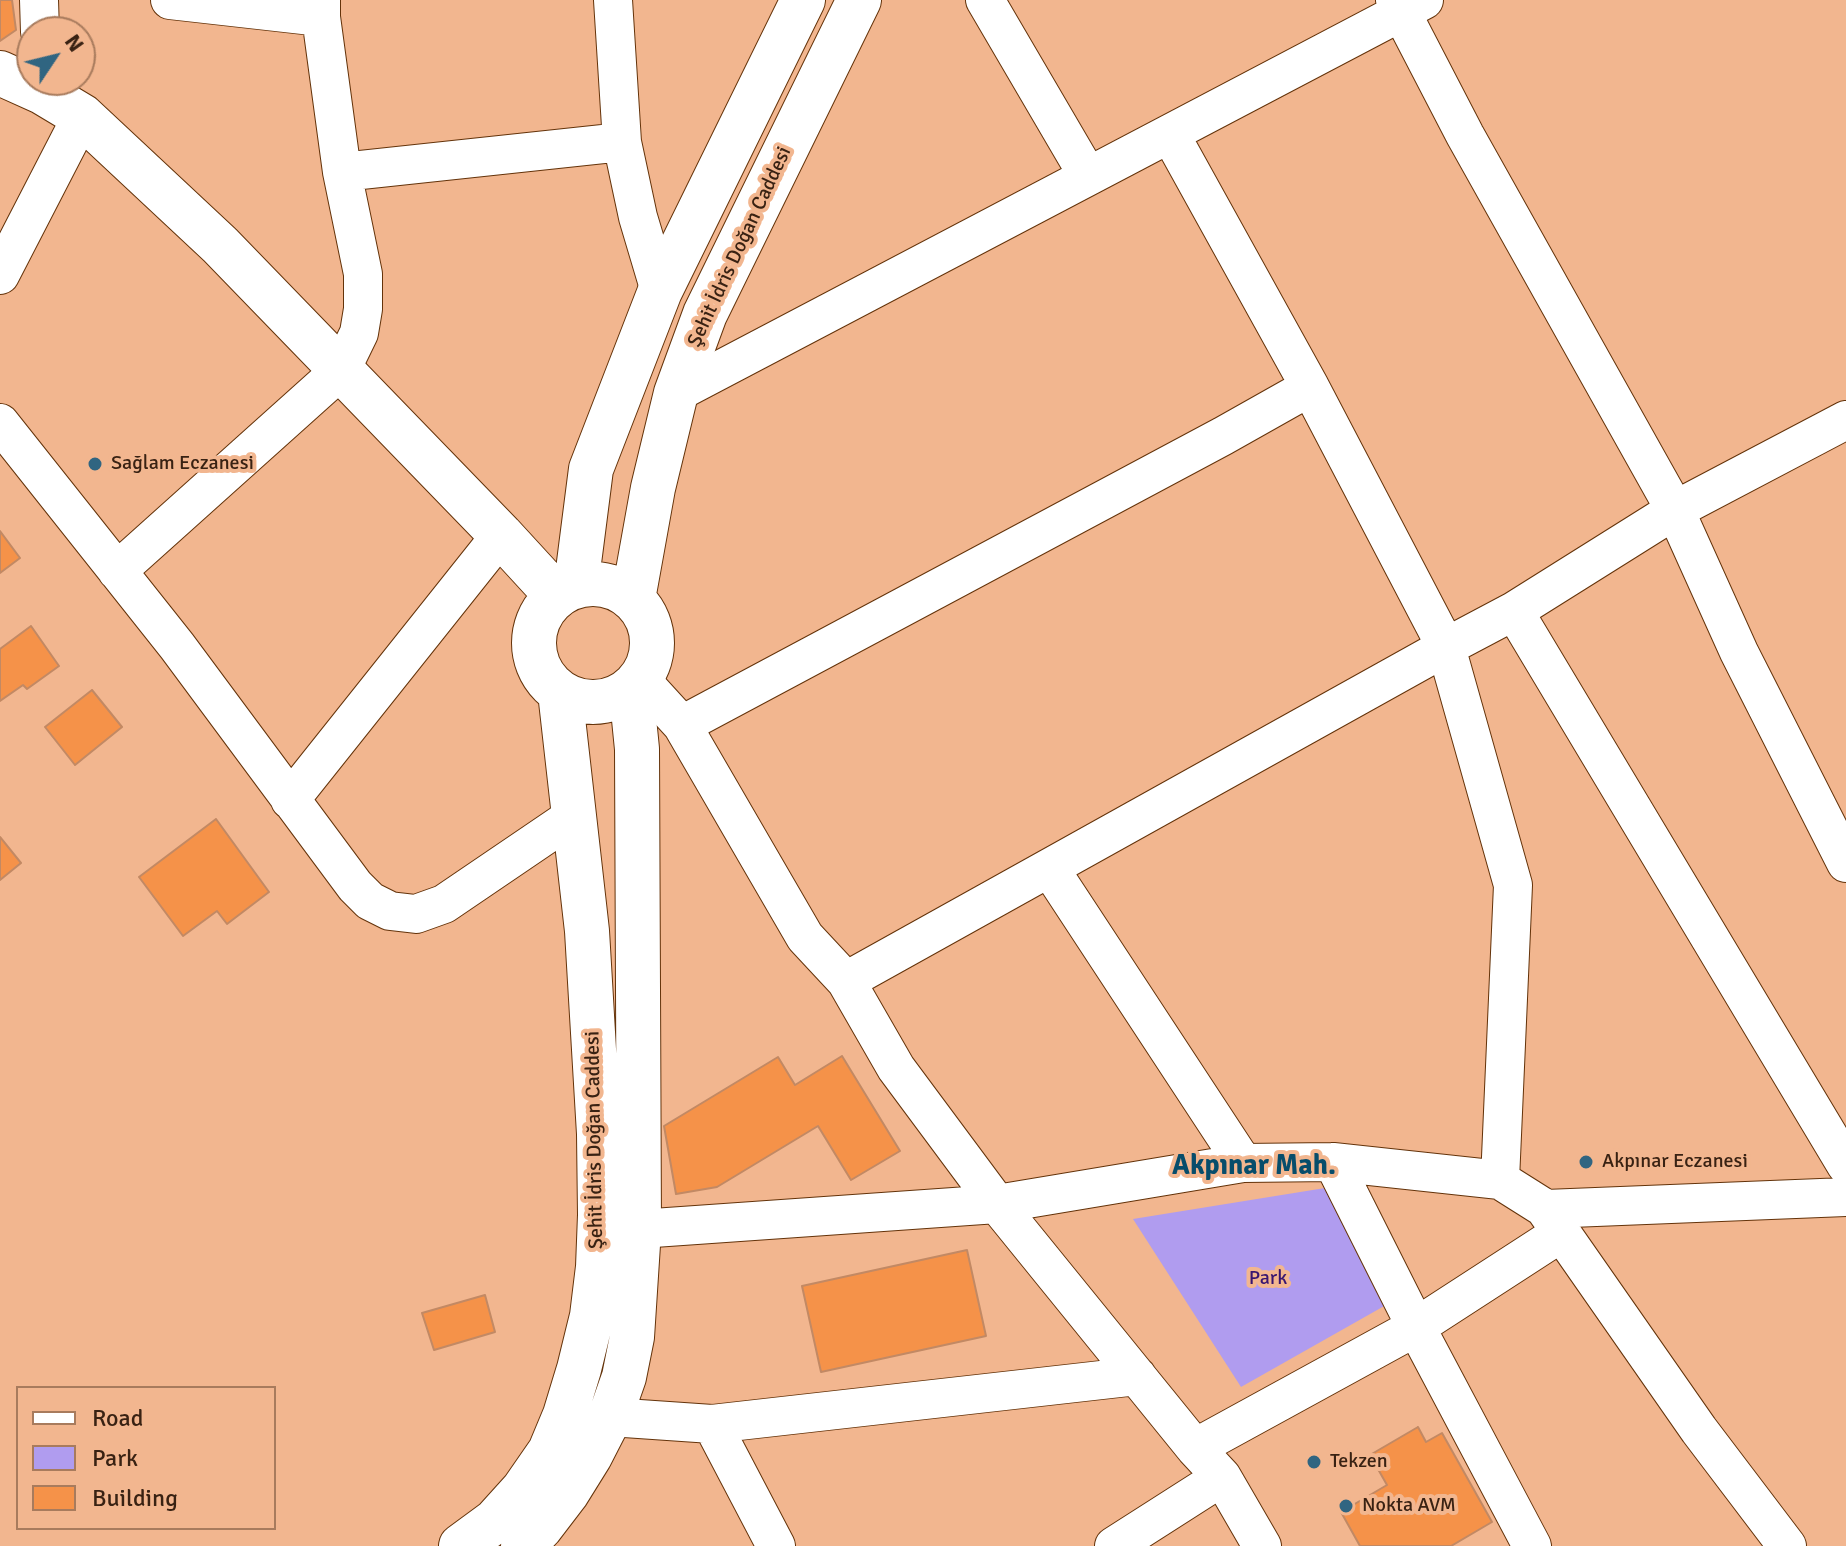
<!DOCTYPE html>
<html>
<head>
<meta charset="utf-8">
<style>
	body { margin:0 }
	#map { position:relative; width:1846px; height:1546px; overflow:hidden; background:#f2b68f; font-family:Signika,sans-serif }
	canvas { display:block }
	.legend { position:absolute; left:16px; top:1386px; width:260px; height:144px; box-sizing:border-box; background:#f2b68f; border:2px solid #a87b5d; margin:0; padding:10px 14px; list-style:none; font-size:24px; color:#392213 }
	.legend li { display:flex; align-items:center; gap:16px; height:40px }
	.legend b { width:40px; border:2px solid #a87b5d }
	.north { position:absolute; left:16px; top:16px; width:80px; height:80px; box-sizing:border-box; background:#f2b68f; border:2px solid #a87b5d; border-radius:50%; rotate:55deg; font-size:22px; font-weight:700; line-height:32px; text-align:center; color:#392213 }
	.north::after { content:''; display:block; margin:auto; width:28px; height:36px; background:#306581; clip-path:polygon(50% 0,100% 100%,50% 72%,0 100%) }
</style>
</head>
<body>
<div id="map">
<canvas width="1846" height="1546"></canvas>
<ul class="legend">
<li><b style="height:10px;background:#fff"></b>Road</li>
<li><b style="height:22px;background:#b09cef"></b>Park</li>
<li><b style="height:22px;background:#f59249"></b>Building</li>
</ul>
<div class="north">N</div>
</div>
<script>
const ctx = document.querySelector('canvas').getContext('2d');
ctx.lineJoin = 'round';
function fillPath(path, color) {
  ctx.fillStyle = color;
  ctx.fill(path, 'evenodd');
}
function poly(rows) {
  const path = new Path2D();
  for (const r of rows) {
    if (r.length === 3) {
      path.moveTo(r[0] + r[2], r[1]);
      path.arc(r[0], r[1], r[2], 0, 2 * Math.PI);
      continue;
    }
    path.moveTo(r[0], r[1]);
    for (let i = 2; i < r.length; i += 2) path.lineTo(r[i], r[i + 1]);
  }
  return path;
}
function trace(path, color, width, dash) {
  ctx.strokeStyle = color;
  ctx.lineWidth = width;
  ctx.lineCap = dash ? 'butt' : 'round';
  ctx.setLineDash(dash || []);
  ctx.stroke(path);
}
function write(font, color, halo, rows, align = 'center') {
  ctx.font = font + ' Signika,sans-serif';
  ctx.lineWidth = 8;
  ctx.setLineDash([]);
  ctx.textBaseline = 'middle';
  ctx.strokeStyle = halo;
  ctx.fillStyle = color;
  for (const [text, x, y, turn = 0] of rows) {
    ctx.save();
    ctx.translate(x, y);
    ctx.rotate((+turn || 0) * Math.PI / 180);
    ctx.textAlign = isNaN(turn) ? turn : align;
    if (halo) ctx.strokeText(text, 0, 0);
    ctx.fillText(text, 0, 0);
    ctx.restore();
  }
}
fillPath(poly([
	[1325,1188,1386,1305,1241,1387,1133,1219]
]), '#b09cef');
const building = poly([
	[0,0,12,0,16,30,0,41,0,0],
	[0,531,20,558,0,573,0,531],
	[31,626,59,666,27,689,23,685,0,701,0,649,31,626],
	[92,690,122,727,75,765,45,727,92,690],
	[216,819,269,892,227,924,217,911,183,936,139,877,216,819],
	[0,837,21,863,0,880,0,837],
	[842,1056,900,1151,851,1180,818,1126,717,1187,676,1194,664,1126,778,1057,795,1085,842,1056],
	[967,1250,986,1336,821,1372,802,1286,967,1250],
	[485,1295,495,1332,434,1350,422,1313,485,1295],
	[1418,1427,1426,1442,1442,1433,1492,1522,1451,1546,1360,1546,1341,1512,1387,1485,1370,1455,1418,1427]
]);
fillPath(building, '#f59249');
trace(building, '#c28964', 2);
const minor = poly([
	[39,0,40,32],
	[170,0,321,17],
	[613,0,622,142,638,217,660,291],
	[985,0,1088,176],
	[1395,0,1465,135,1675,510,1739,652,1846,863],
	[1170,134,1310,387,1446,647,1513,885,1500,1180],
	[342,172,622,142],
	[0,275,82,116],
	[676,393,1424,0],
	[0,423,177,646,355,886,370,901,390,911,416,914,444,904,575,815],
	[117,571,341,370,359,333,363,309,363,274,342,172,321,17,321,0],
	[1514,611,1846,1165],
	[640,679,682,725,805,937,846,981,896,1068,997,1204,1195,1448,1222,1477,1262,1546],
	[682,725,1223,436,1310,387],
	[290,800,501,535],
	[1050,869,1243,1163],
	[846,981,1446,647,1514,611,1675,510,1846,420],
	[1333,1162,1416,1327,1532,1546],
	[1547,1212,1699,1430,1787,1546],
	[639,1229,997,1204,1243,1163,1333,1162,1500,1180,1546,1209,1846,1197],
	[610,1417,712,1424,1137,1376],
	[712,1424,776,1546],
	[1195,1448,1416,1327,1561,1233],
	[1114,1546,1222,1477]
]);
const major = poly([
	[0,73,42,92,82,116,220,245,501,535,557,596],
	[593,643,59],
	[576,586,591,469,660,291,803,0],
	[633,599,653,488,676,393,705,314,859,0],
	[461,1546,495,1521,523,1490,550,1451,565,1415,579,1369,592,1316,598,1267,600,1215,599,1134,587,931,560,692],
	[523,1546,541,1527,567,1493,590,1456,610,1417,624,1377,632,1337,639,1229,637,749,631,689]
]);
trace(minor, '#64330a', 40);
trace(major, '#64330a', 46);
trace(minor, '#fff', 38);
trace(major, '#fff', 44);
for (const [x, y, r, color] of [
	[95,464,8,"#306581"],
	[1586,1162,8,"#306581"],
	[1314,1462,8,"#306581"],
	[1346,1506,8,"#306581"]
]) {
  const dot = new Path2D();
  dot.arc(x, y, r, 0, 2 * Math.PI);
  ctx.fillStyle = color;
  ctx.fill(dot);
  trace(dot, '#f2b68f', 3);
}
write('20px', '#392213', '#f2b68f', [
	["Şehit İdris Doğan Caddesi",740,247,-65],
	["Şehit İdris Doğan Caddesi",595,1140,-91]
]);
write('20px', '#392213', '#f2b68f', [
	["Sağlam Eczanesi",111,464],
	["Akpınar Eczanesi",1602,1162],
	["Tekzen",1330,1462],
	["Nokta AVM",1362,1506]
], 'left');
write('20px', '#381570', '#f2b68f', [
	["Park",1268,1279]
]);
write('bold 28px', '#074d6b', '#f2b68f', [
	["Akpınar Mah.",1254,1167]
]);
</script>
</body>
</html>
